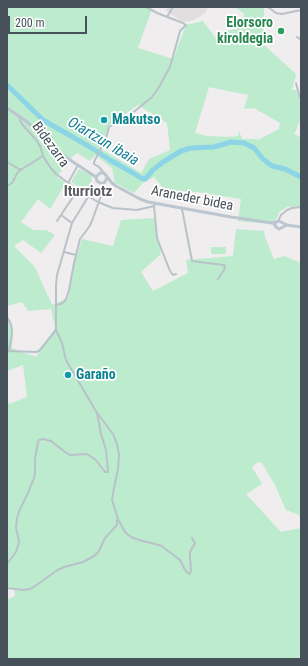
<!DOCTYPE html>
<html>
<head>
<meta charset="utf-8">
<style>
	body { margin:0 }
	#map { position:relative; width:308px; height:666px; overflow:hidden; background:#efeded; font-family:"Roboto Condensed",sans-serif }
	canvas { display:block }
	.frame { position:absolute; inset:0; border:8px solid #465159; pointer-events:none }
	.scale { position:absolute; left:8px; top:16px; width:79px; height:18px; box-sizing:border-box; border:2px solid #465159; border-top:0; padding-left:5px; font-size:12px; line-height:14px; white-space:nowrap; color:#465159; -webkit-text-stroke:3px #fff; paint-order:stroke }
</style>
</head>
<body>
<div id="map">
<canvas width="308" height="666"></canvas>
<div class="frame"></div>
<div class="scale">200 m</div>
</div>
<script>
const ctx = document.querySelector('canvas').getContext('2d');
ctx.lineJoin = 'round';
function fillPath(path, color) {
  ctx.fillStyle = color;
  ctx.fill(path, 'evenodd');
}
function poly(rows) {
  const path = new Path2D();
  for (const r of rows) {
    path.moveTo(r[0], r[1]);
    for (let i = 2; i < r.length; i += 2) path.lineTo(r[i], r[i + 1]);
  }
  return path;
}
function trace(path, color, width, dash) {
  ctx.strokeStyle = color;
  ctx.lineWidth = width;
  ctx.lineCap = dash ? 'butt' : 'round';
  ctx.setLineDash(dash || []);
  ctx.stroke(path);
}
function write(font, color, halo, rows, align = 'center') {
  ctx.font = font + ' "Roboto Condensed",sans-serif';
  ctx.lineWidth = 3.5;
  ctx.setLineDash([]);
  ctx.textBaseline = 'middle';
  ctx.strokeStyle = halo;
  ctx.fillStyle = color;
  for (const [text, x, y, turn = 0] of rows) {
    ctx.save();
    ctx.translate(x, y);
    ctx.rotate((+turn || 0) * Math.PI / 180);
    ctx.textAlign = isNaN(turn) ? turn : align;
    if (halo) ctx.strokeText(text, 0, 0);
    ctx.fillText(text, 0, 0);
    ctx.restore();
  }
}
fillPath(poly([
	[167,7,208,7,205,13,199,17,194,20,184,22,181,21,166,11]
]), '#e0dede');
fillPath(poly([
	[7,7,148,7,152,9,138,48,173,59,186,25,203,21,217,40,224,32,242,27,244,14,235,7,262,7,264,8,264,45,296,74,292,90,296,90,301,103,301,117,295,133,293,133,301,138,301,206,287,207,279,212,277,218,271,224,238,221,241,199,197,192,165,190,154,177,143,183,134,193,115,183,112,168,95,155,90,161,77,153,69,160,57,177,66,183,50,209,38,199,21,222,33,230,46,230,55,235,41,253,23,240,14,246,35,267,52,305,68,298,73,268,82,239,113,246,121,220,155,218,161,254,141,272,153,291,188,273,186,260,233,256,236,229,264,231,265,237,274,259,284,256,301,263,301,517,297,514,286,510,275,485,262,463,258,462,252,467,262,484,246,494,281,532,301,528,301,659,7,659,7,600,15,596,14,589,7,588,7,399,9,404,27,397,23,365,7,371,7,319,13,328,12,348,36,357,55,328,51,309,28,311,22,302,7,306],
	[209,87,248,95,244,109,254,108,280,123,279,129,258,140,255,139,242,139,239,131,238,136,228,137,207,136,195,133],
	[138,105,167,123,170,150,149,159,141,173,100,148,109,126],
	[79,169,91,175,92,179,88,190,86,191,71,182],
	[211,247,226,247,226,254,211,254]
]), '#bdebce');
trace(poly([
	[7,85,43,120,90,147,110,160,133,173,141,178,145,179,153,170,163,162,181,151,191,148,214,147,231,142,244,143,254,148,263,159,272,166,285,169,301,177]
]), '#8cd5e6', 5);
trace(poly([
	[268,7,276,13,282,14,301,10],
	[167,17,173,7],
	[297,37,299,38,301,41],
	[296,83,299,95,301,100],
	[20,117,20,120,22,124,37,141,40,146,43,156,50,167,56,174,78,190,98,202,113,208,137,210,154,206,155,204],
	[7,162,19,169,22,169,43,156],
	[104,173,99,167,94,164,94,162,106,138,109,127,135,111,152,97,159,87,170,67,180,31,186,25,183,23,157,13,146,7],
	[68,183,78,165],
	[7,186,12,183,18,172,22,169],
	[154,206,157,238,170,271,173,275,176,274],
	[182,209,192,261,223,265,225,266,224,270,218,279],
	[61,215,72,223],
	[57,221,77,191],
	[278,221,281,215,287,210,292,208,301,207],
	[64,252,76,255],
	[56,305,61,304,64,302,66,299,69,290,74,263,80,239,89,227,92,221,102,193,104,184],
	[7,317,11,324,12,334,9,351],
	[7,351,36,352,39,351,56,330],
	[98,414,113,434,117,444,119,455,118,469,113,493,112,500,118,519,125,532,131,537,139,540,162,546,168,551,180,560,185,570,189,574,190,573,191,570,190,558,190,552,195,543,192,538],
	[7,564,16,552,18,546,19,541,16,528,17,518,20,509,28,493,34,478,35,473,35,459,38,442,39,440,43,439,51,441,65,452,70,455,87,454,95,459,105,472,108,472,106,450,101,434,97,413,70,367,66,360,62,343,56,330,56,285,57,275,72,223,88,197],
	[7,588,23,590,30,589,38,584,56,571,64,567,83,562,94,556,99,551,105,538,117,525,117,520]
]), '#b9c2c9', 2);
trace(poly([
	[7,108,26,121,67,158,96,177],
	[96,177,100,173,104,173,112,183,116,186,140,199,148,202,231,217,272,223,276,222],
	[96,177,97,181,100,183,104,183,106,180,107,178],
	[274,224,276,227,279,229,287,225],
	[275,225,276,222,279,221,287,225,301,227]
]), '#bbc6d0', 3);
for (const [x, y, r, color] of [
	[281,31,4,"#2e9e5b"],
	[104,120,4,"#0f9aa8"],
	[68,375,4,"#0f9aa8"]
]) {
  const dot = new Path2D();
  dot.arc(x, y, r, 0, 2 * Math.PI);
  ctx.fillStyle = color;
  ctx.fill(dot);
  trace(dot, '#fff', 1.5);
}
write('bold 14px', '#27864d', '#fff', [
	["Elorsoro",273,23],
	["kiroldegia",273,39]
], 'right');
write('bold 14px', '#0d838f', '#fff', [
	["Makutso",112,120],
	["Garaño",76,375]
], 'left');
write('14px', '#465159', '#fff', [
	["Bidezarra",50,145,54],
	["Araneder bidea",192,199,11]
]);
write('italic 15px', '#147e97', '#fff', [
	["Oiartzun ibaia",103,142,31]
]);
write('bold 15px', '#5a5d61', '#fff', [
	["Iturriotz",88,192]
]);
</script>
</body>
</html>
